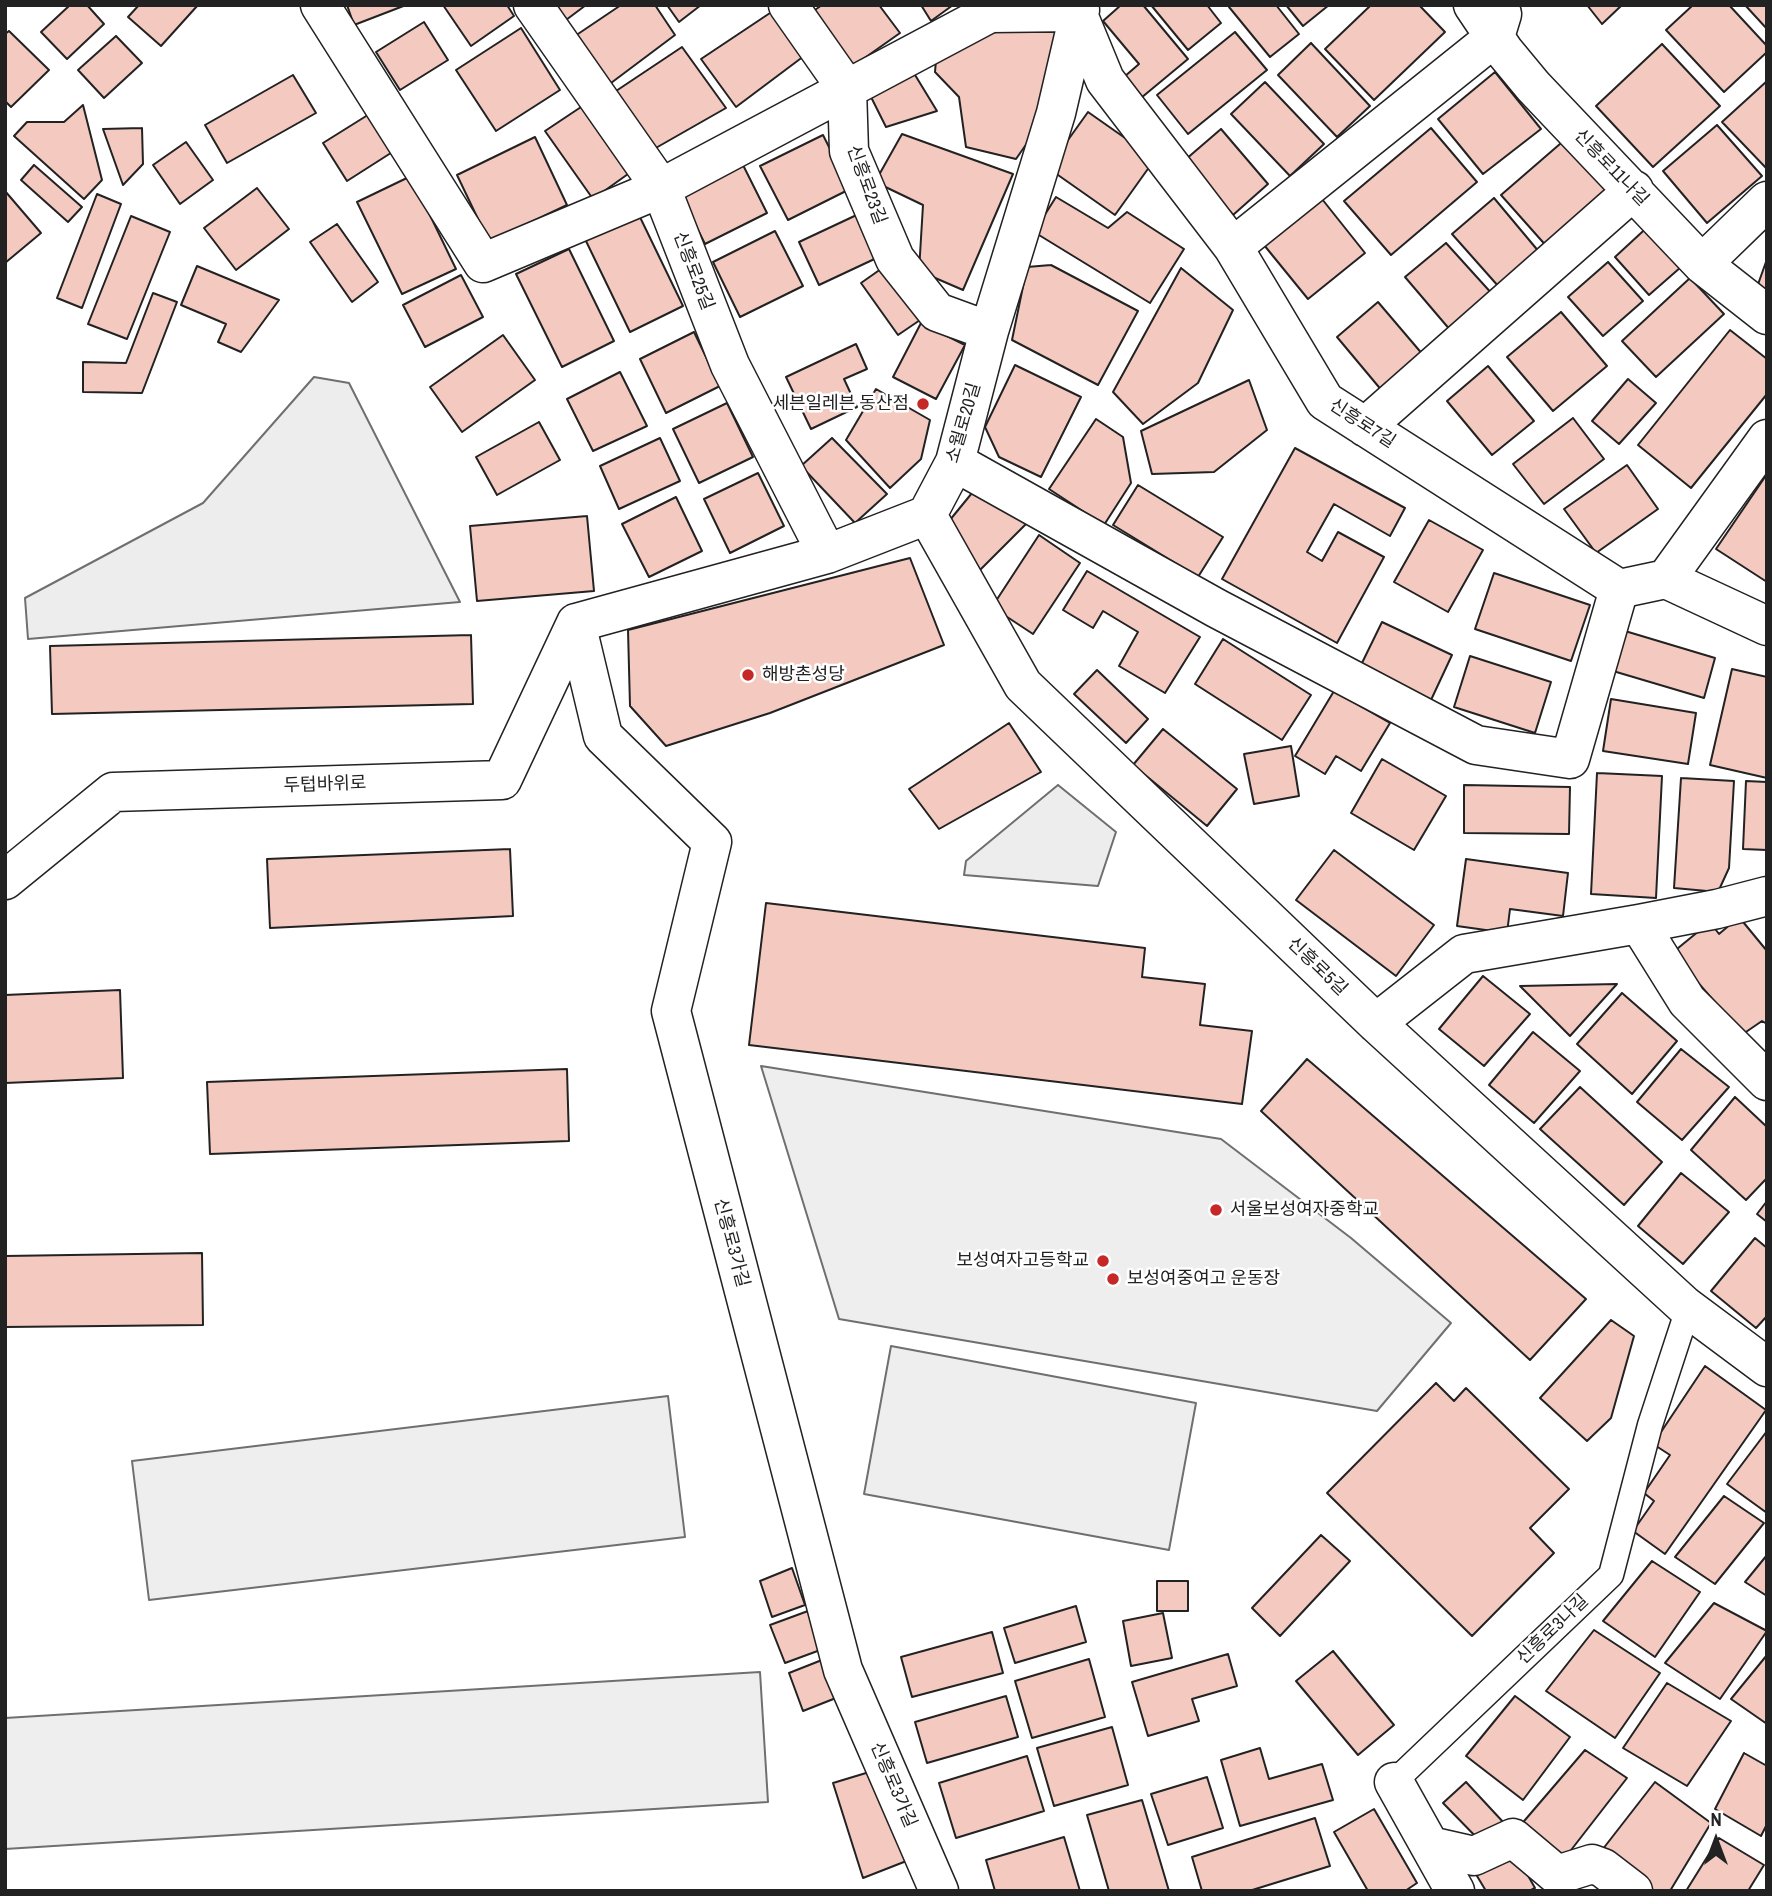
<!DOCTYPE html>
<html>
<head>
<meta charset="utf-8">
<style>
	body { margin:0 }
	#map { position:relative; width:1772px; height:1896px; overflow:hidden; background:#fff; font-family:"Archivo Narrow",sans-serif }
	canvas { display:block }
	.frame { position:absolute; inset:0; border:7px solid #222; pointer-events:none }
	.north { position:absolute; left:1681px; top:1805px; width:70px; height:70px; -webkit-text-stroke:5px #fff; paint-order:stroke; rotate:0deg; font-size:19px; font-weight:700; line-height:28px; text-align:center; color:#222 }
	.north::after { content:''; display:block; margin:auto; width:24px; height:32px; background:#222; clip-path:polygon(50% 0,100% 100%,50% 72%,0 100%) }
</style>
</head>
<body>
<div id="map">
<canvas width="1772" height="1896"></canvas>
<div class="frame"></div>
<div class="north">N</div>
</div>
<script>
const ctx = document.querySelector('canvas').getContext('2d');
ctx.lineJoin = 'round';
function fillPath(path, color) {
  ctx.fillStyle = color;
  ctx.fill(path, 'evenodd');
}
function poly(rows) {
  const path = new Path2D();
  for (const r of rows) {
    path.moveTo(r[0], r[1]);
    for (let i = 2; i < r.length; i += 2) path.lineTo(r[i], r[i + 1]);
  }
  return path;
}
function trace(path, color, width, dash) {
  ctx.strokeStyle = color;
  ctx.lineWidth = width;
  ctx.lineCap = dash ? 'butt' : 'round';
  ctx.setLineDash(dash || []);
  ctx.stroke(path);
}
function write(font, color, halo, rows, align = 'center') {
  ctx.font = font + ' "Archivo Narrow","Noto Sans KR",sans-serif';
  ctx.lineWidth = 5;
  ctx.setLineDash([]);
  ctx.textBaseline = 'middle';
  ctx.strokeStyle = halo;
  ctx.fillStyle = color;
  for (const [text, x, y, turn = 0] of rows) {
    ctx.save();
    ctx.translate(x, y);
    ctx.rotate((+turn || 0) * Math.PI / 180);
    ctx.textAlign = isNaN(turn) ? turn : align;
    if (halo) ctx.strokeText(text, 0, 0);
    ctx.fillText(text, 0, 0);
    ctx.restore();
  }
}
const green = poly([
	[761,1066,1221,1139,1351,1238,1451,1323,1377,1411,839,1319,761,1066],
	[891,1346,1196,1403,1169,1550,864,1494,891,1346],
	[668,1396,685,1537,149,1600,132,1461,668,1396],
	[760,1672,768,1802,5,1849,5,1718,760,1672]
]);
fillPath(green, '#eee');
trace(green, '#6f6f6f', 2);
const parking = poly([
	[314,377,349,383,460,602,28,639,25,598,203,503,314,377],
	[1058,785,1116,832,1098,886,964,875,966,861,1058,785]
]);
fillPath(parking, '#ededed');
trace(parking, '#6f6f6f', 2);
const building = poly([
	[70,5,87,5,104,24,67,59,41,32,70,5],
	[139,5,198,5,161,46,128,17,139,5],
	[347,5,406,5,354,25,347,5],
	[443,5,507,5,514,16,471,46,443,5],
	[549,5,586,5,562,23,549,5],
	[621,5,655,5,675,35,607,86,572,38,621,5],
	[667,5,701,5,679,22,667,5],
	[822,5,879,5,900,33,849,69,812,12,822,5],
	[921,5,953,5,931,21,921,5],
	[1121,5,1143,5,1188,59,1141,98,1124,77,1139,64,1103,21,1121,5],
	[1151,5,1207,5,1221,23,1188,50,1151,5],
	[1231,5,1276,5,1299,34,1270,57,1229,7,1231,5],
	[1286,5,1329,5,1303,26,1286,5],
	[1371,5,1419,5,1445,32,1374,100,1325,49,1371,5],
	[1587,5,1622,5,1602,24,1587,5],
	[1693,5,1729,5,1767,46,1767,52,1724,92,1666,30,1693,5],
	[1745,5,1767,5,1767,29,1745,5],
	[773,11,804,56,736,107,701,59,773,11],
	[424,22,448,60,400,90,376,52,424,22],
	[1057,25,1041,123,1016,159,966,147,959,97,935,72,937,48,971,35,1057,25],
	[521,28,560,90,496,131,456,70,521,28],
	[9,31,49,70,11,107,5,101,5,34,9,31],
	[1235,32,1267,70,1188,134,1157,95,1235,32],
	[116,36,142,63,104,98,78,70,116,36],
	[1311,43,1370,106,1337,137,1278,75,1311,43],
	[1662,44,1720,106,1653,167,1596,106,1662,44],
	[682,47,726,108,654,149,610,95,682,47],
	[912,70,937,111,886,127,869,93,912,70],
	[1495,72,1541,129,1483,174,1438,119,1495,72],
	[293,75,316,113,227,163,205,125,293,75],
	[1767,81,1767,169,1722,122,1767,81],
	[1265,82,1324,144,1290,176,1231,114,1265,82],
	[83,105,102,180,84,199,14,136,27,122,64,122,83,105],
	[581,107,628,174,593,199,545,131,581,107],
	[1088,112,1155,159,1115,215,1048,168,1088,112],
	[371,113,394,151,347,181,323,143,371,113],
	[1717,125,1762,176,1707,223,1663,171,1717,125],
	[142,128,143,164,123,185,103,129,142,128],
	[1431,128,1477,182,1391,255,1344,201,1431,128],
	[1221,129,1268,184,1233,215,1185,160,1221,129],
	[902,134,1013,174,963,290,919,271,923,205,875,182,902,134],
	[823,135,850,189,788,220,760,166,823,135],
	[535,137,567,205,489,242,457,175,535,137],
	[1568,137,1615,191,1549,249,1501,195,1568,137],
	[186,142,213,180,180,204,153,165,186,142],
	[740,159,767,213,705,244,678,190,740,159],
	[34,165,82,207,68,222,21,180,34,165],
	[411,176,456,269,402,294,357,202,411,176],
	[257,188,289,229,236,270,204,228,257,188],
	[5,191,41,233,5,263,5,191],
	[97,194,121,204,82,308,57,298,97,194],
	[1056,197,1108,228,1127,212,1184,249,1150,303,1034,232,1056,197],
	[1494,198,1540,253,1499,287,1452,234,1494,198],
	[1322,199,1365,253,1308,299,1264,245,1322,199],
	[863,212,883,255,819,285,799,242,863,212],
	[638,213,683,306,630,332,585,239,638,213],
	[131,216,170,232,127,339,88,324,131,216],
	[1654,221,1689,260,1649,295,1615,257,1654,221],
	[337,224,378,282,352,302,310,242,337,224],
	[775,231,803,286,740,317,713,262,775,231],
	[1446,243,1494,296,1451,331,1405,277,1446,243],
	[569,249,614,341,562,367,516,274,569,249],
	[1767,259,1767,294,1756,290,1767,259],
	[1608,262,1643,301,1603,336,1568,297,1608,262],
	[888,264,926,316,898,335,861,283,888,264],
	[1051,265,1138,311,1098,385,1012,340,1027,267,1051,265],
	[197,266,279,300,241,352,218,342,226,324,181,305,197,266],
	[1181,268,1233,310,1198,383,1143,424,1113,392,1181,268],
	[461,275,483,317,425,347,403,305,461,275],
	[1690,278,1724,314,1656,377,1622,341,1690,278],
	[153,293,177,302,142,393,83,392,83,362,126,363,153,293],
	[1378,302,1424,356,1383,392,1337,337,1378,302],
	[1561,312,1607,366,1553,411,1507,357,1561,312],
	[921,323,965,345,936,399,893,377,921,323],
	[1730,330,1767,359,1767,394,1691,488,1638,445,1730,330],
	[694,332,720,386,666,413,640,359,694,332],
	[503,335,535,380,462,432,430,387,503,335],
	[856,344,867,369,844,379,857,407,811,429,786,377,856,344],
	[1015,365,1081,397,1041,477,999,457,985,427,1015,365],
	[1488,366,1534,421,1492,455,1447,401,1488,366],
	[620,372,647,426,593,451,567,399,620,372],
	[1628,379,1656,403,1619,444,1592,421,1628,379],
	[1249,380,1267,430,1214,472,1152,474,1141,431,1249,380],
	[876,389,930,420,921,459,890,488,846,440,876,389],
	[727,403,753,457,699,483,673,429,727,403],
	[1573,418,1604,459,1544,504,1513,464,1573,418],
	[1096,419,1123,437,1131,483,1104,525,1049,489,1096,419],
	[539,422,560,460,497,495,476,457,539,422],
	[660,438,680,481,619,509,600,466,660,438],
	[832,438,887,494,855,523,801,466,832,438],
	[1295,448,1405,508,1390,536,1334,504,1307,552,1322,561,1338,532,1384,557,1337,643,1222,579,1295,448],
	[1627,465,1658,509,1596,553,1564,509,1627,465],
	[758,473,784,526,730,553,704,499,758,473],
	[1767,474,1767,582,1716,549,1767,474],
	[1138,485,1223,537,1198,577,1113,525,1138,485],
	[972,493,1027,523,980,570,945,526,972,493],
	[676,497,702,551,649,577,622,524,676,497],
	[587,516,594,591,477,601,470,526,587,516],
	[1429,520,1483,550,1448,612,1394,582,1429,520],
	[1039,535,1080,563,1033,634,992,607,1039,535],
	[910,558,944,645,770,713,666,746,630,706,628,630,910,558],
	[1087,571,1200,637,1165,693,1119,666,1138,632,1103,611,1093,628,1063,610,1087,571],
	[1494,573,1590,605,1571,661,1475,629,1494,573],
	[1382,622,1452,655,1431,700,1360,667,1382,622],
	[1625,631,1715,658,1704,698,1613,671,1625,631],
	[471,635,473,704,52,714,50,646,471,635],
	[1223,639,1311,695,1282,740,1195,684,1223,639],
	[1470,656,1551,682,1535,733,1454,707,1470,656],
	[1732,669,1767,677,1767,778,1710,765,1732,669],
	[1097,670,1148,719,1126,743,1074,694,1097,670],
	[1334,691,1390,723,1361,771,1336,756,1325,774,1295,756,1334,691],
	[1611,699,1696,713,1688,764,1603,751,1611,699],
	[1009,723,1041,772,939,829,909,789,1009,723],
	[1163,729,1237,789,1207,826,1133,765,1163,729],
	[1291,746,1299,796,1254,804,1244,754,1291,746],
	[1382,759,1446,796,1414,850,1351,813,1382,759],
	[1597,773,1662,776,1656,898,1591,894,1597,773],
	[1681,778,1734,781,1729,868,1718,892,1674,888,1681,778],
	[1746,781,1767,782,1767,850,1743,849,1746,781],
	[1464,785,1570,787,1569,834,1464,833,1464,785],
	[510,849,513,916,270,928,267,859,510,849],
	[1334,850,1434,925,1396,976,1296,900,1334,850],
	[1466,859,1568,873,1563,916,1510,909,1507,933,1457,926,1466,859],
	[766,903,1145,948,1142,977,1205,984,1200,1025,1252,1031,1242,1104,749,1045,766,903],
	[1739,917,1767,951,1767,1024,1762,1021,1743,1034,1672,953,1710,922,1719,934,1739,917],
	[1483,976,1530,1014,1484,1066,1439,1029,1483,976],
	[1617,984,1570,1036,1520,986,1617,984],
	[120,990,123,1078,5,1083,5,995,120,990],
	[1622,993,1677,1041,1632,1094,1577,1044,1622,993],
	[1533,1032,1580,1071,1534,1123,1489,1085,1533,1032],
	[1681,1049,1729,1087,1682,1140,1637,1102,1681,1049],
	[1307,1059,1586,1299,1530,1360,1261,1111,1307,1059],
	[567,1069,569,1141,210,1154,207,1082,567,1069],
	[1580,1087,1662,1162,1624,1205,1540,1129,1580,1087],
	[1735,1097,1767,1127,1767,1178,1746,1200,1691,1150,1735,1097],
	[1681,1173,1729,1212,1683,1264,1638,1226,1681,1173],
	[1767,1201,1767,1222,1757,1214,1767,1201],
	[1755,1238,1767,1248,1767,1316,1756,1328,1711,1291,1755,1238],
	[202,1253,203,1325,5,1327,5,1256,202,1253],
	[1611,1320,1634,1336,1611,1418,1587,1441,1540,1398,1611,1320],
	[1705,1366,1766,1410,1665,1554,1633,1531,1654,1501,1644,1493,1670,1455,1653,1444,1705,1366],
	[1436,1383,1454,1401,1466,1388,1569,1489,1530,1528,1554,1553,1472,1636,1327,1493,1436,1383],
	[1767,1431,1767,1513,1727,1484,1767,1431],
	[1724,1496,1764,1523,1715,1584,1675,1557,1724,1496],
	[1321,1535,1350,1561,1280,1636,1252,1608,1321,1535],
	[1767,1555,1767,1596,1745,1582,1767,1555],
	[1652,1561,1700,1592,1655,1657,1603,1621,1652,1561],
	[792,1568,805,1605,772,1617,760,1581,792,1568],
	[1157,1581,1188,1581,1188,1611,1157,1611,1157,1581],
	[1714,1603,1767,1631,1720,1699,1665,1663,1714,1603],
	[1076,1606,1086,1642,1015,1663,1004,1628,1076,1606],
	[808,1611,823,1649,785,1663,770,1625,808,1611],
	[1163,1613,1172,1658,1131,1666,1123,1621,1163,1613],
	[1594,1630,1660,1673,1615,1738,1546,1691,1594,1630],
	[992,1632,1003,1673,912,1697,901,1657,992,1632],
	[1333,1651,1394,1725,1358,1755,1296,1681,1333,1651],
	[1228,1654,1237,1686,1192,1699,1199,1721,1148,1736,1132,1682,1228,1654],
	[1767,1655,1767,1724,1731,1699,1767,1655],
	[827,1658,841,1696,803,1711,789,1673,827,1658],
	[1089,1659,1105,1717,1032,1738,1015,1681,1089,1659],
	[1667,1683,1731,1721,1687,1786,1623,1748,1667,1683],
	[1006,1696,1018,1737,927,1763,915,1722,1006,1696],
	[1515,1696,1570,1737,1523,1800,1466,1756,1515,1696],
	[1112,1727,1128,1785,1054,1806,1037,1748,1112,1727],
	[1260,1748,1269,1779,1322,1764,1333,1800,1240,1826,1221,1760,1260,1748],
	[1585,1750,1627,1778,1561,1863,1519,1827,1585,1750],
	[1744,1753,1767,1766,1767,1824,1761,1836,1715,1809,1744,1753],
	[1027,1756,1044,1811,956,1838,939,1783,1027,1756],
	[876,1770,909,1860,863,1878,833,1783,876,1770],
	[1207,1777,1223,1828,1168,1845,1151,1794,1207,1777],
	[1466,1782,1504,1823,1482,1843,1443,1803,1466,1782],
	[1655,1782,1711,1823,1670,1891,1646,1891,1599,1854,1655,1782],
	[1142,1800,1169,1891,1109,1891,1087,1815,1142,1800],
	[1374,1809,1417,1883,1405,1891,1368,1891,1334,1832,1374,1809],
	[1315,1818,1330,1866,1249,1891,1202,1891,1192,1857,1315,1818],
	[1064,1837,1080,1891,995,1891,986,1860,1064,1837],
	[1719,1838,1764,1865,1748,1891,1686,1891,1719,1838],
	[1513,1849,1535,1888,1529,1891,1486,1891,1474,1871,1513,1849]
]);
fillPath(building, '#f3c9c0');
trace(building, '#222', 2);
const service = poly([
	[1394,1782,1611,1575,1650,1425,1684,1321,1685,1306]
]);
const minor = poly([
	[320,5,483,263,661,188,990,13,1077,12,1105,80,1233,247,1325,401,1619,589,1666,579,1767,626],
	[533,5,661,188,730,365,827,554],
	[788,5,847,89,849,151,895,259,937,312,989,331],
	[1473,5,1504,51,1533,86,1702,264,1767,315],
	[1233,247,1495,37,1502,14],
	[1702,264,1767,201],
	[1365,427,1634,190],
	[955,462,1216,608,1476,745,1570,759,1619,589],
	[927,515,1023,685,1376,1023,1685,1306,1767,1367],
	[1666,579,1767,439],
	[576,623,603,736,712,842,671,1011,843,1670,939,1891],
	[576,623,827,554,927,515,955,462,989,331,1056,113,1080,10],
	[5,880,113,792,502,780,576,623],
	[1639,924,1687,1001,1767,1081],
	[1376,1023,1464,954,1639,924,1717,909,1767,896],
	[1394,1782,1455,1891],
	[1430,1846,1474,1856,1513,1838,1557,1875,1592,1864,1603,1868,1633,1891]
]);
trace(service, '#222', 27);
trace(minor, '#222', 41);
trace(service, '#fff', 24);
trace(minor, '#fff', 38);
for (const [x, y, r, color] of [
	[923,404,7,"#c62828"],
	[748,675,7,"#c62828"],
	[1216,1210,7,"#c62828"],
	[1103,1261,7,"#c62828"],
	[1113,1279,7,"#c62828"]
]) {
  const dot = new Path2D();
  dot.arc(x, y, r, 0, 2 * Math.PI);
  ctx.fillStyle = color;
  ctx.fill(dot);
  trace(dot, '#fff', 2.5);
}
write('18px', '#222', '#fff', [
	["신흥로11나길",1611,168,46],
	["신흥로23길",866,185,70],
	["신흥로25길",693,271,69],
	["소월로20길",964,423,-74],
	["신흥로7길",1362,424,33],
	["두텁바위로",325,785,-2],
	["신흥로5길",1317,967,44],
	["신흥로3가길",731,1243,75],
	["신흥로3나길",1553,1630,-44],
	["신흥로3가길",893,1785,67]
]);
write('18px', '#222', '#fff', [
	["세븐일레븐 동산점",909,404,"right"],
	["해방촌성당",762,675],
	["서울보성여자중학교",1230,1210],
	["보성여자고등학교",1089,1261,"right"],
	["보성여중여고 운동장",1127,1279]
], 'left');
</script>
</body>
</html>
